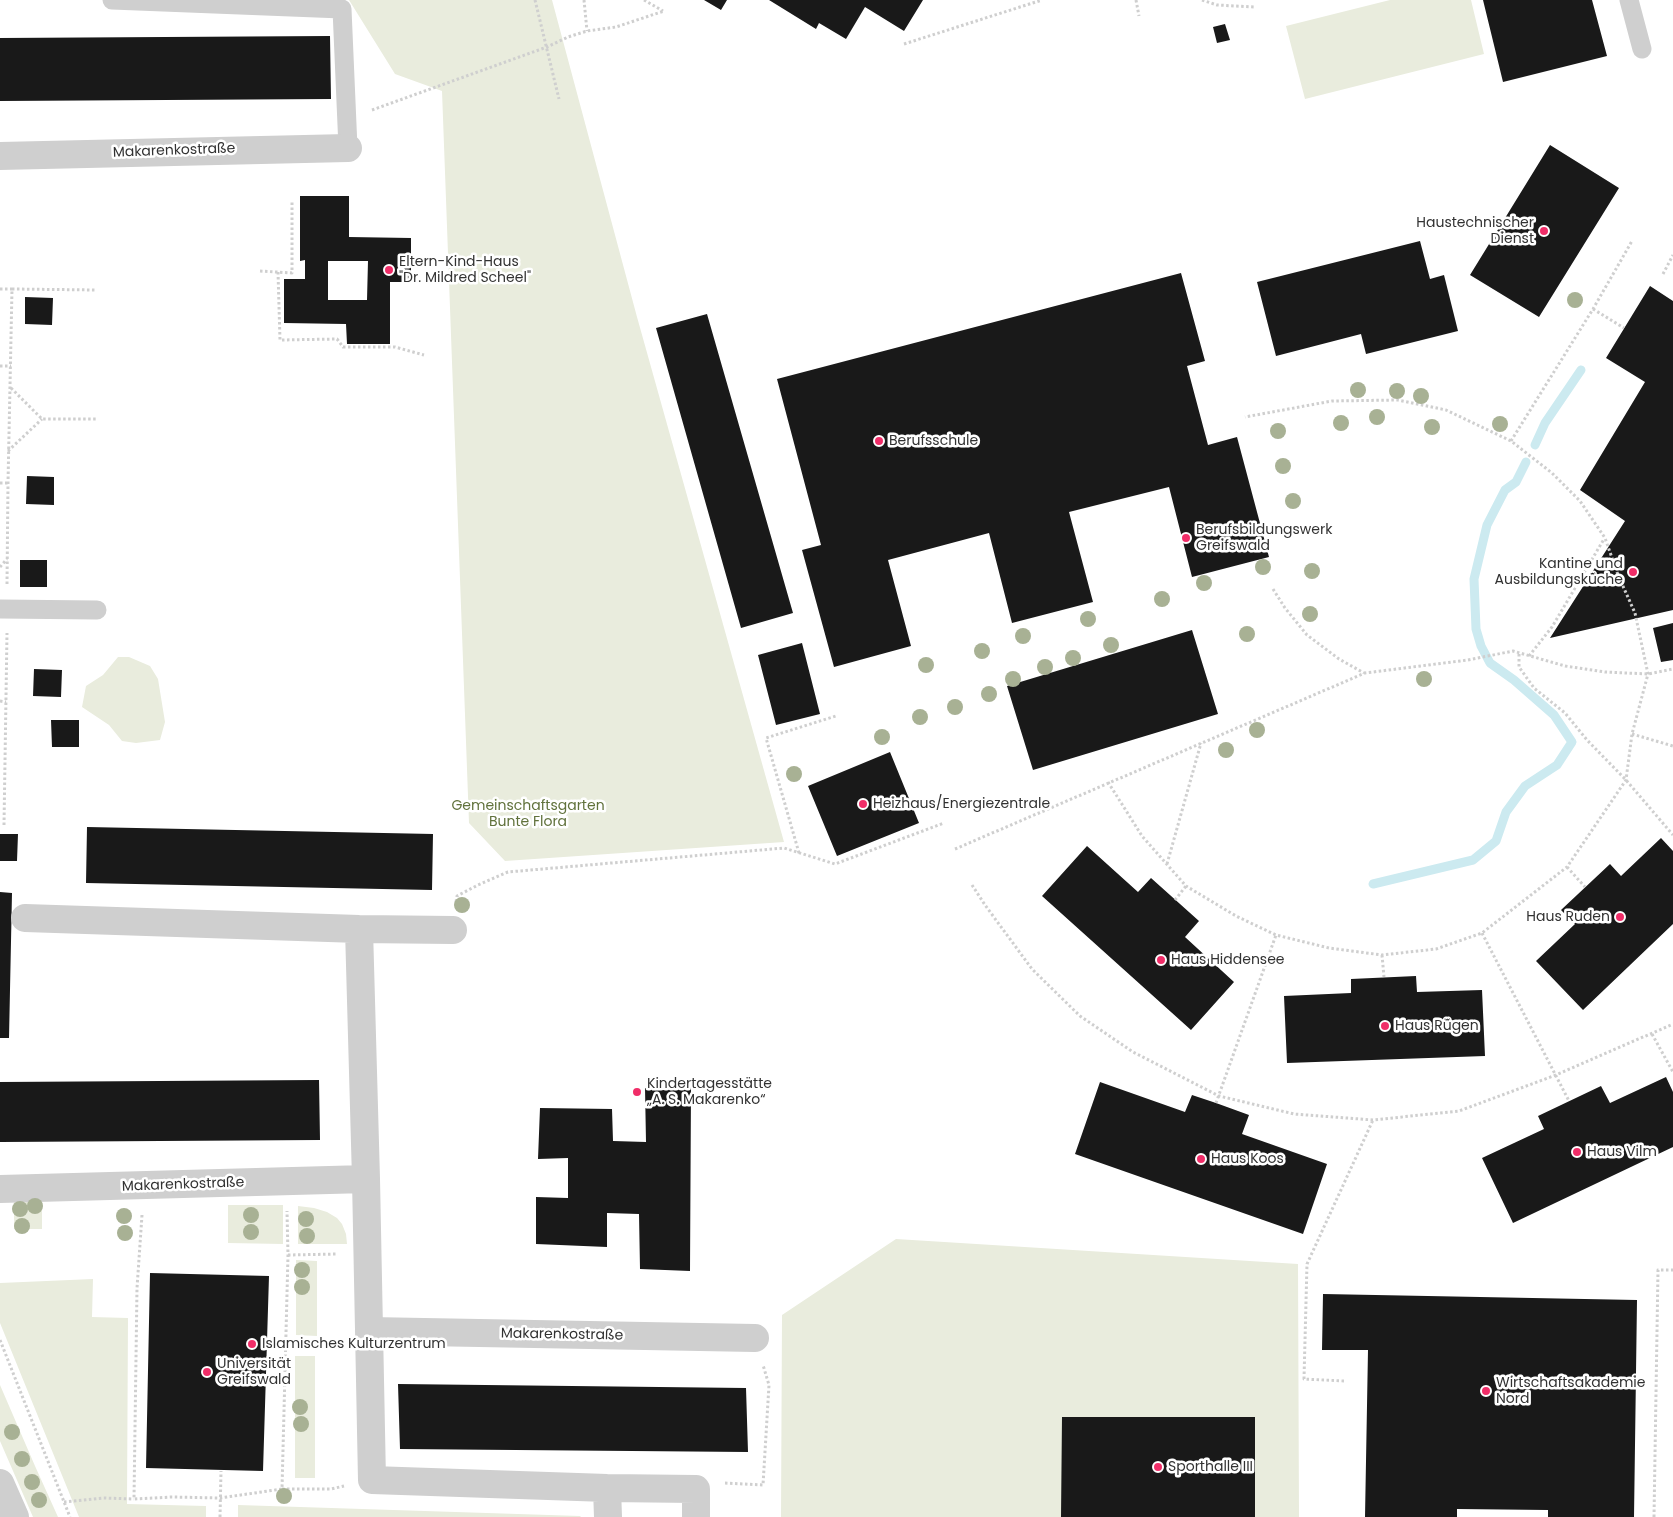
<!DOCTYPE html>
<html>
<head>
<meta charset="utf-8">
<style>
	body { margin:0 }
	canvas { display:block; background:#fff }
</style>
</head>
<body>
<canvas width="1673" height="1517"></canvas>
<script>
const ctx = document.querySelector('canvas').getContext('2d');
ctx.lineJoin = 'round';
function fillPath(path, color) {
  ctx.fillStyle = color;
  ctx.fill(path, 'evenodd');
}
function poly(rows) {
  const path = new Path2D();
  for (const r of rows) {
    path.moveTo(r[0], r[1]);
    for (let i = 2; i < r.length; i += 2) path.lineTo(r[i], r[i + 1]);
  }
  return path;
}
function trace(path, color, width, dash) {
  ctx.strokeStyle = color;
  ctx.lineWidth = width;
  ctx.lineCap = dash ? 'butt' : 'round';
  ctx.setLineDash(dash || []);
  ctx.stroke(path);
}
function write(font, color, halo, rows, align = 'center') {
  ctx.font = font + ' Poppins,sans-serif';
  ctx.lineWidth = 5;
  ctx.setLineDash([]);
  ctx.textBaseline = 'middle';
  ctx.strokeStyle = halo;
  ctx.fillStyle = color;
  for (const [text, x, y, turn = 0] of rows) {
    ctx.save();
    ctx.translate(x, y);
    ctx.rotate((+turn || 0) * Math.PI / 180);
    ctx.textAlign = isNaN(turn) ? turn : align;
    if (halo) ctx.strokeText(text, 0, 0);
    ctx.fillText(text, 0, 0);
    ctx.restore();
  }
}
fillPath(poly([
	[349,0,552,0,637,317,784,842,505,861,469,823,442,91,395,74],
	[1390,0,1471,0,1484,54,1305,99,1286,26],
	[118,657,129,657,150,666,158,679,165,722,160,740,136,743,122,741,109,725,82,707,86,686,103,675],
	[14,1201,42,1201,42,1229,14,1229],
	[228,1205,283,1205,283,1244,228,1243],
	[298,1206,314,1208,327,1212,337,1218,342,1224,346,1234,347,1244,298,1244],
	[896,1239,1298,1264,1299,1517,781,1517,782,1315],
	[296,1260,317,1261,317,1336,296,1335],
	[93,1279,92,1317,128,1318,127,1504,206,1506,206,1517,79,1517,0,1323,0,1283],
	[295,1356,315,1356,315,1478,295,1478],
	[0,1385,35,1466,58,1517,33,1517,0,1441],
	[238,1505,580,1516,581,1517,238,1517]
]), '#e9ecdd');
trace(poly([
	[1535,445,1545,423,1581,370],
	[1373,884,1473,860,1496,841,1506,812,1525,786,1557,765,1572,742,1554,715,1514,680,1490,663,1481,646,1476,629,1474,579,1487,525,1505,490,1516,482,1526,462]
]), '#cceaf0', 9);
fillPath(poly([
	[704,0,727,0,721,10],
	[769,0,923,0,904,31,865,7,846,39,819,23,816,29],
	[1483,0,1592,0,1607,56,1503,82],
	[1225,24,1230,40,1217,43,1213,27],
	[330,36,331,99,0,101,0,38],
	[1550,145,1619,188,1539,317,1470,275],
	[300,196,349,196,349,237,411,238,411,282,390,282,390,344,347,344,346,324,284,323,284,279,305,279,305,260,300,261],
	[328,261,368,261,367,300,328,300],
	[1420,241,1430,279,1444,275,1458,331,1366,354,1361,334,1276,356,1257,282],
	[1181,273,1205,361,1187,366,1208,445,1237,437,1269,557,1192,577,1169,487,1069,512,1093,602,1012,623,989,533,888,560,911,646,834,667,802,550,821,545,777,379],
	[1650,286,1673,301,1673,610,1550,638,1625,521,1580,490,1645,382,1606,358],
	[25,297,53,298,52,325,25,324],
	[707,314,793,613,741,628,656,328],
	[27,476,54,477,54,505,26,504],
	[20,560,47,560,47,587,20,587],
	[1673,623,1673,660,1661,662,1653,628],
	[1192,630,1218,714,1033,770,1007,686],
	[802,643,820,714,776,725,758,655],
	[34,669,62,670,61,697,33,696],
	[51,720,79,720,79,747,52,747],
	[890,752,919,823,837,856,808,786],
	[87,827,433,834,432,890,86,883],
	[0,834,18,834,17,861,0,861],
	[1661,838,1673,851,1673,924,1583,1010,1536,961,1575,924,1561,910,1610,864,1621,876],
	[1087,846,1138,892,1151,878,1199,921,1185,937,1234,982,1191,1030,1042,896],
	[0,892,12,893,9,1038,0,1038],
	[1416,976,1417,992,1482,990,1485,1056,1287,1063,1284,996,1351,993,1351,979],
	[1666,1077,1673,1092,1673,1147,1513,1223,1482,1158,1544,1129,1538,1116,1601,1086,1610,1103],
	[319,1080,320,1140,0,1142,0,1082],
	[1100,1082,1185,1112,1192,1095,1216,1103,1249,1115,1242,1134,1327,1164,1303,1234,1075,1154],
	[691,1087,690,1271,640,1269,639,1214,607,1213,607,1247,536,1244,536,1197,568,1198,568,1158,538,1159,540,1108,612,1109,613,1141,646,1142,645,1088],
	[150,1273,269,1276,263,1471,146,1468],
	[1323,1294,1637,1300,1634,1517,1548,1517,1548,1510,1457,1509,1457,1517,1365,1517,1368,1350,1322,1350],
	[398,1384,746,1388,748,1452,400,1449],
	[1062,1417,1255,1417,1255,1517,1061,1517]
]), '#191919');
trace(poly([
	[535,0,559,99],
	[584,0,587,31],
	[644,0,663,11],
	[1136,0,1139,16],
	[1202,0,1217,5,1254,7],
	[904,44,1042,0],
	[372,110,547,47,568,37,587,31,616,27,664,11],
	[260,271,292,273,292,200],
	[278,272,280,340,337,339,343,347,395,347,424,355],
	[1663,274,1673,255],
	[0,289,12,289],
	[1593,309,1624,328],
	[0,366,11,366],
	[11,388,42,419,97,419],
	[1511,441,1593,309,1632,241],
	[8,451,42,419],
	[0,483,8,483],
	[0,567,7,559],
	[7,584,8,483,12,289,96,290],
	[1273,589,1285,608,1307,635,1339,659,1364,673],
	[1519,654,1519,667,1534,688,1565,713,1587,740,1626,780,1673,835],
	[1529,656,1552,627,1604,539],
	[0,701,6,702],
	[1632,734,1673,746],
	[1108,782,1142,836,1186,886,1236,916,1276,935,1329,948,1382,955,1436,949,1482,933,1567,867,1626,780,1632,734,1648,674,1635,613,1618,575,1605,538,1580,501,1552,473,1511,441,1446,410,1398,400,1332,401,1245,417],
	[4,825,7,633],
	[955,849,1365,673,1468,660,1513,651,1565,666,1605,672,1648,674,1673,669],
	[799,853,766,738,836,716],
	[1167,864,1201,743],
	[1567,867,1585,887],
	[972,885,985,905,1032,969,1080,1016,1133,1052,1219,1096,1294,1114,1373,1120,1459,1111,1556,1075,1673,1024],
	[1175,900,1186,886],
	[456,902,457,896,478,885,508,872,784,848,835,864,944,823],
	[1482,933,1569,1101],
	[1382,955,1384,977],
	[1652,1034,1673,1072],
	[1216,1103,1276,935],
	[142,1215,137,1288,134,1499,172,1497,220,1498,282,1489,288,1255,287,1211],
	[288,1255,338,1254],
	[0,1340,70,1517],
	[1344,1381,1304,1379,1307,1264,1373,1120],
	[725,1483,763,1485,769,1385,763,1365],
	[282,1489,331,1489,344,1486],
	[64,1502,103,1498,134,1499],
	[220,1517,221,1471],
	[1654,1517,1658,1270,1673,1270]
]), '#cfcfcf', 3, [2.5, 2.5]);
trace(poly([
	[112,0,342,9,348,148],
	[1629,0,1642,49],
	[0,609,97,610]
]), '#cfcfcf', 19);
trace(poly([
	[0,156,348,148],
	[25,918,359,929,453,930],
	[359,929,366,1179,372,1480,607,1488,696,1489,696,1517],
	[0,1189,366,1179],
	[369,1331,755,1338],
	[607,1488,608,1517]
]), '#cfcfcf', 28);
trace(poly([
	[0,1483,15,1517]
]), '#cfcfcf', 28);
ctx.fillStyle = '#a8b194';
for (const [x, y] of [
	[1575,300],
	[1358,390],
	[1397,391],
	[1421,396],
	[1377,417],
	[1341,423],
	[1500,424],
	[1432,427],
	[1278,431],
	[1283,466],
	[1293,501],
	[1263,567],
	[1312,571],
	[1204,583],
	[1162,599],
	[1310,614],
	[1088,619],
	[1247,634],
	[1023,636],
	[1111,645],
	[982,651],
	[1073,658],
	[926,665],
	[1045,667],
	[1013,679],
	[1424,679],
	[989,694],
	[955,707],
	[920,717],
	[1257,730],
	[882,737],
	[1226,750],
	[794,774],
	[462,905],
	[35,1206],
	[20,1209],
	[251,1215],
	[124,1216],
	[306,1219],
	[22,1226],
	[251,1232],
	[125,1233],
	[307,1236],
	[302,1270],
	[302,1287],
	[300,1407],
	[301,1424],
	[12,1432],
	[22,1459],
	[32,1482],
	[284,1496],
	[39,1500]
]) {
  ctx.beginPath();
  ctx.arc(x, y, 8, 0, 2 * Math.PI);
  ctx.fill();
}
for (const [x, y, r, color] of [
	[1544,231,5,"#f02d68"],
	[389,270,5,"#f02d68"],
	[879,441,5,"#f02d68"],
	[1186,538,5,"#f02d68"],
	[1633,572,5,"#f02d68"],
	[863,804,5,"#f02d68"],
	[1620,917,5,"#f02d68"],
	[1161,960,5,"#f02d68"],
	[1385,1026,5,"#f02d68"],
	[637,1092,5,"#f02d68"],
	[1577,1152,5,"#f02d68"],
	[1201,1159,5,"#f02d68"],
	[252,1344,5,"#f02d68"],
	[207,1372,5,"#f02d68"],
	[1486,1391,5,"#f02d68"],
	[1158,1467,5,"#f02d68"]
]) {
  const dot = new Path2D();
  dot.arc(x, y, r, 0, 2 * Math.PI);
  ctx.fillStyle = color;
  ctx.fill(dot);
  trace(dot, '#fff', 2);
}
write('14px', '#323232', '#fff', [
	["Makarenkostraße",174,151,-2],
	["Makarenkostraße",183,1185,-2],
	["Makarenkostraße",562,1335,1]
]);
write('14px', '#323232', '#fff', [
	["Haustechnischer",1534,223,"right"],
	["Dienst",1534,239,"right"],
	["Eltern-Kind-Haus",399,262],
	["\"Dr. Mildred Scheel\"",399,278],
	["Berufsschule",889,441],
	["Berufsbildungswerk",1196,530],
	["Greifswald",1196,546],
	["Kantine und",1623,564,"right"],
	["Ausbildungsküche",1623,580,"right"],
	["Heizhaus/Energiezentrale",873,804],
	["Haus Ruden",1610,917,"right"],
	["Haus Hiddensee",1171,960],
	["Haus Rügen",1395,1026],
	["Kindertagesstätte",647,1084],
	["„A. S. Makarenko“",647,1100],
	["Haus Vilm",1587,1152],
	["Haus Koos",1211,1159],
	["Islamisches Kulturzentrum",262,1344],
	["Universität",217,1364],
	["Greifswald",217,1380],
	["Wirtschaftsakademie",1496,1383],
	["Nord",1496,1399],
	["Sporthalle III",1168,1467]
], 'left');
write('14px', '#61723c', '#fff', [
	["Gemeinschaftsgarten",528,806],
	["Bunte Flora",528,822]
]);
</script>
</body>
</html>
